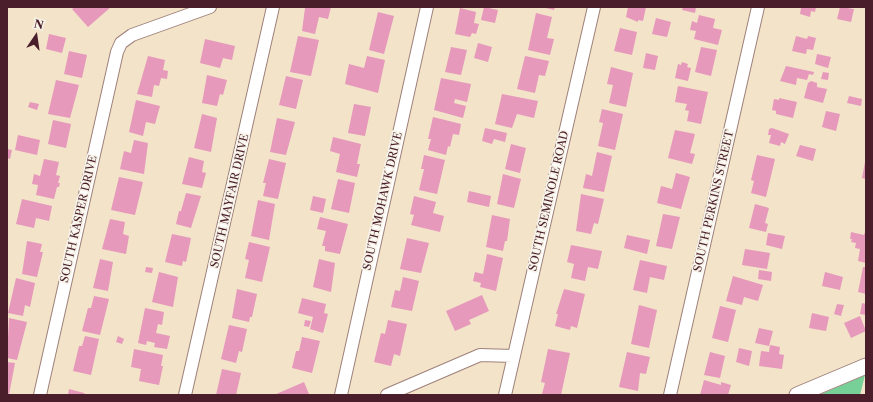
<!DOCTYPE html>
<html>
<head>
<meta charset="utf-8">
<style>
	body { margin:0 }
	#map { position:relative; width:873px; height:402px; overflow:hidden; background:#f2e3c9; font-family:"Libre Caslon Text",serif }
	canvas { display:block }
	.frame { position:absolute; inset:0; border:8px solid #4a1f2b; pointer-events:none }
	.north { position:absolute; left:16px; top:16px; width:40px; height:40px; -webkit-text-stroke:3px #f7f3e8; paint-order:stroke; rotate:13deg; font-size:11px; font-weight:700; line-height:16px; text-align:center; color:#4a1f2b }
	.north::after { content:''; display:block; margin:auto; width:14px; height:18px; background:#4a1f2b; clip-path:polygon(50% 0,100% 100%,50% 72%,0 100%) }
</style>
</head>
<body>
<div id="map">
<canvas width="873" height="402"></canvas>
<div class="frame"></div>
<div class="north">N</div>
</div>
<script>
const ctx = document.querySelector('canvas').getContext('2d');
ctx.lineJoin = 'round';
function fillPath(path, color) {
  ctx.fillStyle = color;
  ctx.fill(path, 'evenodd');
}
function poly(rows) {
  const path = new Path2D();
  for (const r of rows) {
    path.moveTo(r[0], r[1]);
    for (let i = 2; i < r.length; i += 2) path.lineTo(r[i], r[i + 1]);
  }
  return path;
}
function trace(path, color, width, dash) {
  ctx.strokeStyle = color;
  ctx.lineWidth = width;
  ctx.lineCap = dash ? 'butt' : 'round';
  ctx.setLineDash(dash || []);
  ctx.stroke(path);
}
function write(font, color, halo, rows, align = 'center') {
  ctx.font = font + ' "Libre Caslon Text",serif';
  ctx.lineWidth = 3.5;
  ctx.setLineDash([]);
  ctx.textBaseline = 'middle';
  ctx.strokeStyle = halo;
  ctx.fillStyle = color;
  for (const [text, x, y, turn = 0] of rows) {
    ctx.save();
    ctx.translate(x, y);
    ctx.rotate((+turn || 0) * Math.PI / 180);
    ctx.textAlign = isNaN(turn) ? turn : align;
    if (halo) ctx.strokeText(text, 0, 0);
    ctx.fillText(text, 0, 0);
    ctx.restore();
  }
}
fillPath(poly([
	[865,375,860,395,819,395]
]), '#76d097');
fillPath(poly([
	[75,7,111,7,88,27,72,9],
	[331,7,328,19,319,17,315,34,302,31,305,8],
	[484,7,498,10,495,23,481,20],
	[542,7,555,7,554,10],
	[628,7,646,7,643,21,638,20,638,22,626,17],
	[683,7,696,7,695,13,682,10],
	[798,7,816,7,815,12,811,11,810,17,800,14,801,8],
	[840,7,854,9,851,22,837,19],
	[460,8,476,12,474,23,479,24,476,34,472,33,470,37,455,34],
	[378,12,394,16,384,54,369,50],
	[536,13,552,17,547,38,554,39,550,55,528,50],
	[699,15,715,19,713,28,722,30,718,45,694,39,696,31,690,30,692,21,697,23],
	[656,18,671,22,667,37,652,34],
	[620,28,637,32,632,55,614,51],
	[49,34,66,38,62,53,46,49],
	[298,36,319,40,311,76,290,72],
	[796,36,807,39,808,36,816,38,813,50,807,49,806,54,792,51],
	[205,39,235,46,232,60,223,58,220,68,200,63],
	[478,43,492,47,488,62,474,58],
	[451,47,467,50,461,75,445,72],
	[701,47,717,50,711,76,695,72],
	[69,51,87,55,82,78,64,74],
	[646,53,658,56,655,70,643,68],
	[817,54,831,57,828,68,815,64],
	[148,56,165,60,163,70,168,71,167,79,161,78,159,86,154,85,152,97,137,94],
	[367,56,385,60,378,93,345,84,349,64,364,68],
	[525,56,549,61,545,76,539,75,535,93,517,89],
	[682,62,688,64,687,67,691,68,688,81,675,78,678,64,681,65],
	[786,66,814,72,813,75,809,74,807,80,797,78,796,85,780,81],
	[611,67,633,73,626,107,609,103,613,85,607,84],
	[823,72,829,73,828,80,821,79],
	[207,75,227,80,223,95,220,94,217,106,202,103],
	[286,76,303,80,296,109,279,105],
	[441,78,471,84,467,102,455,99,454,103,466,106,463,118,434,110],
	[56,80,79,85,70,118,48,114],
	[811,81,817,83,817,87,827,89,823,103,804,98,808,83],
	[678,86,708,92,701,124,687,121,689,111,685,110,687,104,675,102],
	[502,94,538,101,534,118,517,114,512,128,495,124],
	[849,96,862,99,861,106,847,103],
	[779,98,797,102,793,118,776,114,776,111,772,110,774,99,779,100],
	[136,100,160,106,155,124,146,122,143,136,129,132],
	[30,102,39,104,37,110,28,107],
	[354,104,371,107,365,136,348,133],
	[602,109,623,114,615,150,598,146,603,123,599,122],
	[826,111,840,114,836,131,822,127],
	[202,114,217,118,211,152,194,148],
	[433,117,461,124,459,135,453,134,450,147,448,146,446,155,428,150,431,139,428,139],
	[277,118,295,122,286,155,270,152],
	[53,120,71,124,66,148,48,144],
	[485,128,507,133,505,142,494,139,492,144,482,141],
	[772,128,789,134,785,144,781,142,780,146,769,143,771,135,768,135,769,129],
	[675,130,695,134,690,153,695,154,692,164,668,158],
	[18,135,40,140,37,155,15,150],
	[333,137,361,144,357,164,360,164,357,177,336,172,340,154,330,151],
	[134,140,148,143,144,174,120,169,124,151,131,153],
	[511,144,526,148,520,173,505,169],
	[800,145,816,149,813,161,796,156],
	[7,149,12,150,10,159,7,158],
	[597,152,612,156,604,192,583,188,586,174,592,176],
	[424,155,445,160,437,194,419,190,424,169,421,169],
	[757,155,775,159,766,197,751,193,754,181,751,180],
	[189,157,204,161,202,172,206,173,202,188,182,184],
	[44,159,59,162,56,175,60,176,58,183,60,183,59,187,57,187,54,199,36,195,38,185,32,184,34,174,40,176],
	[269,159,286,163,278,199,263,196,266,183,263,183],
	[865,162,866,162,866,179,862,178],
	[676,173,690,177,681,209,657,203,661,186,672,189],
	[503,174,521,179,514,208,497,204],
	[119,177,143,182,135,215,111,210],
	[338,179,355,183,349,213,331,209],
	[469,191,491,196,489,207,467,202],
	[186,193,201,196,191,228,176,224,179,211,181,211],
	[581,194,604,199,598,224,594,223,591,234,576,231],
	[313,196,326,199,323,213,310,210],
	[414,196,436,202,433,213,444,216,440,232,411,225,414,215,410,214],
	[22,199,52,206,49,221,36,218,34,228,16,224],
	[258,200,275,204,269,240,251,236],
	[755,204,769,208,765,223,768,224,766,232,749,228],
	[663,214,680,217,672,249,656,246],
	[492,215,510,219,507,241,505,241,503,251,486,247],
	[320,217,348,224,340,254,325,251,325,246,322,246,326,231,317,229],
	[110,219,125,222,123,234,129,236,126,254,102,249],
	[866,229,866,263,858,261,860,249,855,248,856,243,851,242,852,239,850,239,851,232,864,235],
	[768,233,785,236,782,249,766,245],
	[172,234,191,238,186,262,183,261,182,266,165,262],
	[627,235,650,240,647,254,624,248],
	[407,238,429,243,421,273,400,269],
	[27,241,42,244,40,252,43,252,37,277,22,274],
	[249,242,270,247,262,282,245,278,249,260,245,259],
	[571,245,602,251,598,269,588,267,585,281,571,278,574,264,567,262],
	[745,249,770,253,767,269,742,265],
	[487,254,503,258,496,291,480,287,481,283,473,281,475,272,483,274],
	[100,259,113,262,108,291,93,288],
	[319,259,335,263,331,292,313,287],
	[640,260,667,266,664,280,650,277,647,293,633,290],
	[146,267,153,268,152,273,145,272],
	[863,267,866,267,866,294,858,292],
	[759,270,772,272,771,281,758,279],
	[159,272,178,277,173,307,152,302],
	[825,272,843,277,840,290,822,286],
	[733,276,763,285,758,301,744,297,742,305,726,301],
	[403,277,419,281,412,311,391,307,395,290,400,291],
	[16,278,35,283,30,307,25,305,23,316,8,313],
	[237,289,257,294,252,317,250,317,249,322,232,318],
	[564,289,585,294,577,328,571,326,570,330,555,326,558,314,556,314],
	[482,295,489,311,469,320,471,324,455,331,446,311],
	[94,296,109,299,100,335,82,331,88,308,91,308],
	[302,298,326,304,324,313,328,314,323,333,310,329,313,317,298,313],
	[862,303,866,304,866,315,860,314],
	[837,304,844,305,841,316,834,314],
	[639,305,657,310,649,348,631,344],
	[720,306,736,310,728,342,712,338],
	[145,308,164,312,162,325,158,324,156,333,170,336,167,349,154,347,155,343,147,341,146,345,138,343],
	[812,313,829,317,826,331,809,328],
	[860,316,866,331,851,338,844,323],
	[9,318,27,322,17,360,7,358],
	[305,320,311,321,309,327,304,326],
	[388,320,407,324,400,356,394,354,391,366,374,362,381,333,385,334],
	[229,325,247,329,242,352,239,351,236,363,221,359],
	[759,328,773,331,769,346,755,343],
	[85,336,99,339,91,375,73,371,79,346,82,346],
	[118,336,124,339,122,344,116,342],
	[302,337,320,341,312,373,292,368,296,351,299,351],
	[770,345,780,347,779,354,784,355,782,369,759,366,761,351,769,352],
	[739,348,752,351,749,366,736,362],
	[134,349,163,355,161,366,163,366,159,385,139,381,141,369,131,367],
	[548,349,570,353,561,395,542,394,545,383,541,382],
	[627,352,650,357,646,374,640,373,638,391,619,387],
	[710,352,725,356,720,378,704,375],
	[7,362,15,363,9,395,7,395],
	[222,369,241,373,236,395,216,395],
	[704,380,721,385,721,382,731,385,728,395,700,395],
	[304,382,309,394,274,395],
	[69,389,84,393,86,395,68,395]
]), '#e699bb');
const minor = poly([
	[40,395,117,52,121,43,132,35,210,7],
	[185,395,273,7],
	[341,395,427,7],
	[387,395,480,355,513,356],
	[505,395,594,7],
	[670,395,758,7]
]);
const major = poly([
	[797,395,866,366]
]);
trace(minor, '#9e817a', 14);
trace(major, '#9e817a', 17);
trace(minor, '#fff', 12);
trace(major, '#fff', 15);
write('11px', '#4a1f2b', '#f7f3e8', [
	["SOUTH MAYFAIR DRIVE",230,201,-77],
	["SOUTH MOHAWK DRIVE",383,201,-77],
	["SOUTH SEMINOLE ROAD",549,201,-77],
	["SOUTH PERKINS STREET",714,201,-77],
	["SOUTH KASPER DRIVE",79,219,-77]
]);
</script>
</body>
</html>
